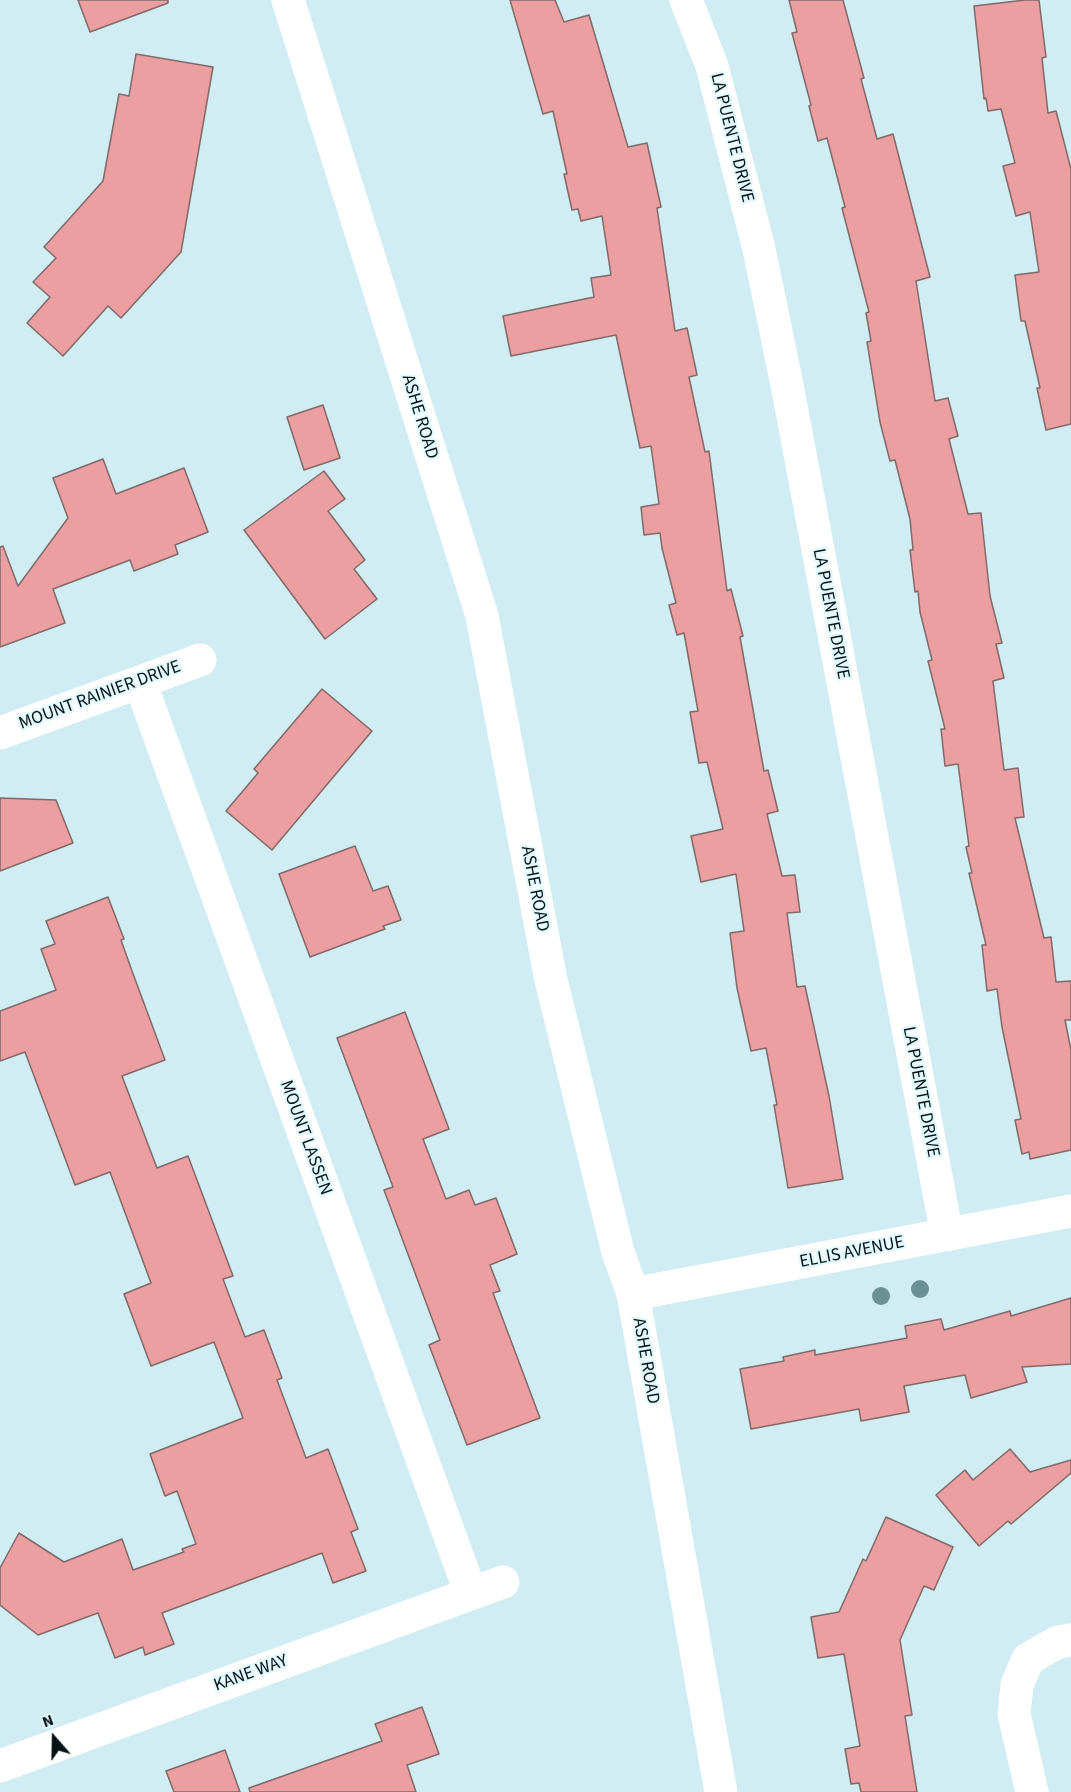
<!DOCTYPE html>
<html>
<head>
<meta charset="utf-8">
<style>
	body { margin:0 }
	#map { position:relative; width:1071px; height:1792px; overflow:hidden; background:#cfedf2; font-family:"Source Sans 3",sans-serif }
	canvas { display:block }
	.north { position:absolute; left:24px; top:1708px; width:60px; height:60px; -webkit-text-stroke:4px #e1f9fd; paint-order:stroke; rotate:340deg; font-size:16px; font-weight:700; line-height:24px; text-align:center; color:#081214 }
	.north::after { content:''; display:block; margin:auto; width:21px; height:27px; background:#081214; clip-path:polygon(50% 0,100% 100%,50% 72%,0 100%) }
</style>
</head>
<body>
<div id="map">
<canvas width="1071" height="1792"></canvas>
<div class="north">N</div>
</div>
<script>
const ctx = document.querySelector('canvas').getContext('2d');
ctx.lineJoin = 'round';
function fillPath(path, color) {
  ctx.fillStyle = color;
  ctx.fill(path, 'evenodd');
}
function poly(rows) {
  const path = new Path2D();
  for (const r of rows) {
    path.moveTo(r[0], r[1]);
    for (let i = 2; i < r.length; i += 2) path.lineTo(r[i], r[i + 1]);
  }
  return path;
}
function trace(path, color, width, dash) {
  ctx.strokeStyle = color;
  ctx.lineWidth = width;
  ctx.lineCap = dash ? 'butt' : 'round';
  ctx.setLineDash(dash || []);
  ctx.stroke(path);
}
function write(font, color, halo, rows, align = 'center') {
  ctx.font = font + ' "Source Sans 3",sans-serif';
  ctx.lineWidth = 4.5;
  ctx.setLineDash([]);
  ctx.textBaseline = 'middle';
  ctx.strokeStyle = halo;
  ctx.fillStyle = color;
  for (const [text, x, y, turn = 0] of rows) {
    ctx.save();
    ctx.translate(x, y);
    ctx.rotate((+turn || 0) * Math.PI / 180);
    ctx.textAlign = isNaN(turn) ? turn : align;
    if (halo) ctx.strokeText(text, 0, 0);
    ctx.fillText(text, 0, 0);
    ctx.restore();
  }
}
const building = poly([
	[78,0,168,0,168,3,90,32,78,0],
	[510,0,555,0,564,22,589,15,628,147,647,143,661,207,657,208,675,331,687,328,697,375,689,377,705,452,709,451,727,591,731,589,743,636,740,637,764,771,768,770,778,811,767,814,782,876,795,875,800,912,787,913,797,987,805,986,829,1096,843,1179,788,1188,774,1105,777,1105,766,1048,751,1051,737,988,730,933,744,931,736,874,701,882,691,836,723,829,707,762,699,763,690,712,698,711,684,633,677,635,669,605,676,603,662,548,660,533,644,535,641,507,659,504,651,446,640,448,616,335,511,356,503,316,594,297,591,278,611,275,602,216,581,221,578,209,572,210,564,174,567,174,553,111,543,114,510,0],
	[789,0,843,0,864,78,861,79,877,139,893,134,930,277,916,281,935,401,948,398,958,436,949,439,968,514,981,513,990,596,1002,643,996,644,1004,678,993,681,1004,770,1018,768,1024,817,1015,818,1044,938,1051,937,1056,982,1071,981,1071,1020,1065,1020,1071,1050,1071,1150,1030,1159,1029,1152,1022,1154,1015,1120,1021,1119,1002,1027,997,989,987,991,982,945,986,945,969,873,972,873,966,847,969,846,958,764,945,766,941,729,945,729,928,661,932,660,920,612,918,591,915,592,910,550,913,550,910,519,895,460,890,461,880,422,867,342,871,341,866,313,869,312,842,208,845,207,827,138,818,141,809,106,811,105,792,33,797,32,789,0],
	[1025,0,1039,0,1046,57,1042,58,1048,113,1056,111,1071,169,1071,424,1046,430,1037,388,1040,388,1025,321,1021,321,1015,275,1039,272,1030,212,1016,216,1003,166,1015,163,1001,109,988,111,986,98,984,99,974,6,1025,0],
	[136,54,213,67,181,252,121,318,108,306,63,356,27,323,50,297,33,282,56,258,44,247,103,181,119,94,129,96,136,54],
	[323,405,340,458,304,470,287,417,323,405],
	[103,459,116,494,184,468,208,532,175,545,178,554,134,571,130,560,53,589,65,623,0,647,0,547,3,546,18,586,68,518,53,478,103,459],
	[324,471,345,499,328,511,365,560,354,569,377,599,325,639,244,530,324,471],
	[322,689,372,731,272,850,226,811,258,773,254,769,322,689],
	[0,798,56,800,73,843,0,871,0,798],
	[355,846,373,891,388,886,401,920,383,926,385,929,310,957,279,874,355,846],
	[108,897,124,939,121,940,132,971,165,1060,122,1076,157,1168,188,1156,233,1276,223,1279,245,1337,264,1330,282,1378,277,1380,306,1458,328,1449,358,1529,351,1532,366,1571,333,1583,322,1553,162,1613,174,1644,145,1655,143,1647,115,1658,98,1613,38,1635,0,1605,0,1568,19,1533,64,1562,122,1539,133,1570,184,1552,182,1549,196,1544,177,1491,165,1496,150,1454,243,1418,214,1342,151,1366,124,1294,151,1283,110,1172,75,1185,25,1052,0,1061,0,1011,56,990,41,949,55,944,46,921,108,897],
	[405,1012,449,1129,423,1139,446,1199,469,1190,475,1205,496,1198,517,1254,490,1265,500,1291,493,1293,540,1418,467,1445,429,1345,440,1340,384,1190,393,1187,337,1038,405,1012],
	[1071,1298,1071,1364,1022,1367,1027,1382,971,1398,965,1375,904,1386,909,1412,861,1421,859,1409,751,1429,740,1369,784,1361,783,1357,815,1350,815,1355,907,1338,905,1326,941,1319,944,1330,1010,1311,1011,1316,1071,1298],
	[1010,1449,1030,1472,1071,1460,1071,1473,1011,1524,1008,1521,979,1546,936,1495,965,1470,973,1480,1010,1449],
	[886,1517,953,1547,934,1590,924,1586,900,1640,912,1715,905,1716,917,1792,861,1792,859,1783,851,1784,845,1749,860,1746,844,1654,818,1658,811,1617,839,1612,863,1559,866,1561,886,1517],
	[422,1707,439,1754,407,1765,416,1792,250,1792,249,1788,382,1741,375,1724,422,1707],
	[225,1750,240,1792,174,1792,166,1771,225,1750]
]);
fillPath(building, '#eb9fa1');
trace(building, '#826969', 1.5);
trace(poly([
	[686,0,712,66,759,249,787,385,947,1235],
	[140,682,471,1594],
	[0,733,200,660],
	[633,1294,1071,1211],
	[0,1766,503,1582],
	[1032,1792,1014,1714,1017,1685,1028,1659,1058,1642,1071,1640]
]), '#fff', 33);
trace(poly([
	[288,0,482,616,551,980,618,1252,633,1294,721,1792]
]), '#fff', 33);
ctx.fillStyle = '#6b9197';
for (const [x, y] of [
	[920,1289],
	[881,1296]
]) {
  ctx.beginPath();
  ctx.arc(x, y, 9, 0, 2 * Math.PI);
  ctx.fill();
}
write('18px', '#081214', '#e1f9fd', [
	["LA PUENTE DRIVE",731,138,76],
	["ASHE ROAD",419,417,73],
	["LA PUENTE DRIVE",830,614,79],
	["MOUNT RAINIER DRIVE",100,696,-20],
	["ASHE ROAD",534,889,79],
	["LA PUENTE DRIVE",920,1092,79],
	["MOUNT LASSEN",305,1138,70],
	["ELLIS AVENUE",852,1253,-11],
	["ASHE ROAD",645,1361,80],
	["KANE WAY",251,1674,-20]
]);
</script>
</body>
</html>
